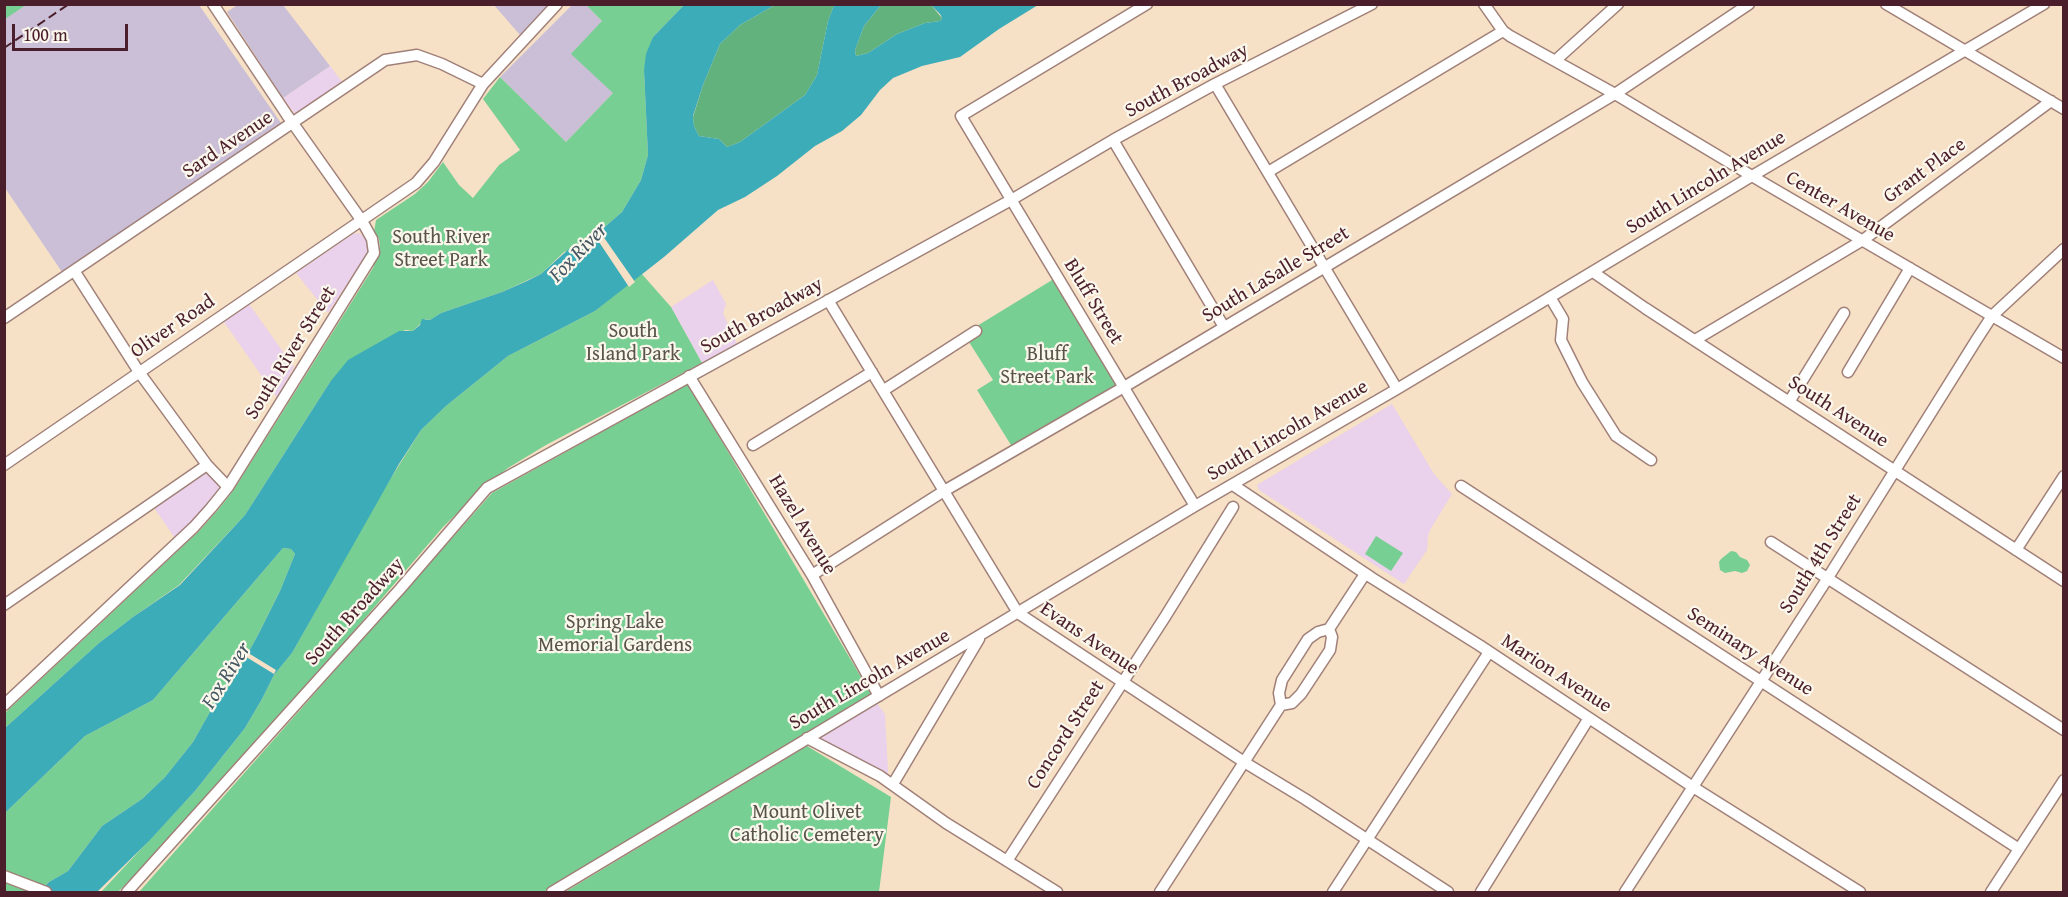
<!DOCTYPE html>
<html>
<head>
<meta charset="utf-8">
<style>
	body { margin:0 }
	#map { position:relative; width:2068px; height:897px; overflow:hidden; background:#f6e0c6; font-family:"Gentium Book Plus",serif }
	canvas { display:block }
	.frame { position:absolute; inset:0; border:6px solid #4a1f2b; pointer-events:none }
	.scale { position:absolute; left:12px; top:24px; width:116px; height:27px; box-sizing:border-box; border:3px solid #4a1f2b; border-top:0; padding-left:8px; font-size:18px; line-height:21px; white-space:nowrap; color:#4a1f2b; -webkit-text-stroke:4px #fbf7ec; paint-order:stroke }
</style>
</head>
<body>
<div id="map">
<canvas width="2068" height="897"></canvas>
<div class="frame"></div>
<div class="scale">100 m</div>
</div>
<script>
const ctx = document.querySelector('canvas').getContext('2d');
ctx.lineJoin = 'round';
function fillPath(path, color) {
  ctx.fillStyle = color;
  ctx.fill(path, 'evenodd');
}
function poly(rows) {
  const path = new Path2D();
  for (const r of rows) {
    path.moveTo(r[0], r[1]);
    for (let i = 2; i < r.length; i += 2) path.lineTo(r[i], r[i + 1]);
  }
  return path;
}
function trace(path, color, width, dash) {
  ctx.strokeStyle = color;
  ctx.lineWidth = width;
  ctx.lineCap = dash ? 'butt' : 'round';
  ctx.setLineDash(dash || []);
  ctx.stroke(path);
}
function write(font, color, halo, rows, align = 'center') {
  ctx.font = font + ' "Gentium Book Plus",serif';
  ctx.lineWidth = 4.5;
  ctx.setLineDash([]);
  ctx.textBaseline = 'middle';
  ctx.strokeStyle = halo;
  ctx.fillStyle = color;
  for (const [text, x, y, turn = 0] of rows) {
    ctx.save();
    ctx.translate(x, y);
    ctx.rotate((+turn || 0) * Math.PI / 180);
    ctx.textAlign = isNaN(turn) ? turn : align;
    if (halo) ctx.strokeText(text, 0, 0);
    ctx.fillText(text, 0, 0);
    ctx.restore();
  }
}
fillPath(poly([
	[330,66,343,83,296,115,283,98],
	[359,233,367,240,368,252,328,313,296,273,353,234],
	[713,280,726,304,723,313,737,344,702,363,671,307],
	[249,304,294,367,277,398,224,322],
	[1392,404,1434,474,1452,494,1430,530,1428,536,1427,550,1404,584,1259,490,1257,485],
	[207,467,226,487,177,541,152,505],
	[876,702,885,714,889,789,812,739]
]), '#ead1ec');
fillPath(poly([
	[239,4,283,5,330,66,283,98,227,12],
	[26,5,199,5,281,123,62,272,5,188,4,19],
	[494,5,548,5,520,35],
	[572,5,586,5,602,21,613,93,566,142,500,77]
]), '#cabfd6');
fillPath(poly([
	[5,4,26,4,26,5,5,19],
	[586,5,684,5,653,37,644,70,648,155,641,180,622,212,585,244,564,252,541,274,502,292,441,313,430,320,425,319,413,331,405,330,330,382,245,515,179,585,133,617,99,643,5,728,5,713,200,530,217,511,233,491,373,268,380,247,379,239,374,232,376,220,415,194,428,182,443,162,459,185,473,198,499,165,520,150,483,99,500,77,566,142,613,93,571,54,602,21],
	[641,273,671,307,702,363,546,445,508,468,485,486,443,527,318,673,174,835,118,892,101,892,195,791,245,728,262,699,274,675,292,653,376,502,421,430,446,406,508,356,595,311],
	[1057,277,1124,387,1014,450,977,390,993,380,969,342,982,334,977,326],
	[688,384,871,694,543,892,139,892,492,493],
	[1376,536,1403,553,1391,571,1365,554],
	[283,548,291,549,295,554,280,591,259,633,231,684,215,703,193,742,165,777,142,799,102,826,68,871,49,882,40,892,5,892,5,813,85,736,153,700],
	[1731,551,1736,552,1740,557,1747,560,1750,565,1747,571,1742,573,1735,571,1725,573,1720,570,1719,562,1721,559],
	[807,746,891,797,879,892,565,892]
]), '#78cf93');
fillPath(poly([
	[775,5,834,5,828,21,817,75,805,95,740,142,727,147,719,139,699,136,694,126,693,117,703,85,720,44,740,25],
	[881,5,931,5,942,18,940,21,925,23,897,34,868,53,856,56,855,50,864,26]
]), '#62b27d');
fillPath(poly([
	[684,5,775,5,740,25,720,44,703,85,693,116,694,126,699,136,719,139,727,147,740,142,805,95,817,75,828,21,834,5,881,5,864,26,855,50,856,56,868,53,897,34,925,23,940,21,942,18,940,14,931,5,1038,5,999,29,960,57,922,66,893,78,880,90,861,115,842,131,815,146,777,176,745,197,718,210,664,257,595,311,508,356,446,406,421,430,399,464,292,653,274,675,262,699,245,728,195,791,149,841,97,892,40,892,49,882,68,871,102,826,142,799,165,777,193,742,215,703,231,684,259,633,280,591,295,554,291,549,283,548,153,700,85,736,5,813,5,728,99,643,133,617,180,585,245,515,330,382,348,360,399,331,413,331,420,325,422,319,430,320,441,313,502,292,527,281,541,274,570,248,585,244,622,212,641,180,648,155,644,70,646,54,653,37]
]), '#3cacb8');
fillPath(poly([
	[598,229,635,282,629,287,593,233],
	[245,651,276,670,274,674,243,655]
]), '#f6e0c6');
const minor = poly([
	[1147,4,961,116,1195,506],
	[1484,4,1503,31,1510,36,1615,94,1762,182,2064,358],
	[1886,4,2064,109],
	[1556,60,1618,4],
	[1215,84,1397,389],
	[1113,140,1224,327],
	[1268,172,1503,31],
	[75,272,139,372,207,465,228,487],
	[1593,272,1645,308,2064,581],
	[1550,297,1563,319,1561,340,1582,382,1616,436,1651,460],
	[828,300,1018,613,1244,762,1305,799,1448,892],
	[4,318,385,60,417,55,442,64,483,84],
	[1695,340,1863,240,2051,101],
	[1848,372,1910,268],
	[689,376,812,575,879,696],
	[884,390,976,331],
	[1789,402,1844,313],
	[753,445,872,372],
	[4,465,416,183,434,162,483,84,557,4],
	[1233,485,1372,578,1479,645,1693,787,1860,892],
	[1461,486,2019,849],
	[1771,542,2064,730],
	[2016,550,2064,476],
	[812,575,944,491,1124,387,1615,94,1749,4],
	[4,605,207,465],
	[4,705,194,527,211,508,228,487,374,253,372,239,362,221,287,115,213,4],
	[1281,705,1292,703,1301,694,1330,650,1332,637,1329,629],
	[807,738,880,776,946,823,1057,892],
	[893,784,979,639],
	[1007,861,1165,617,1233,507],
	[4,876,46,892],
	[127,892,400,589,487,488,1011,200,1113,140,1215,84,1372,4],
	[552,892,1195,506,1397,389,1752,176,2044,4],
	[1160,892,1281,705,1279,693,1282,680,1308,639,1318,632,1329,629,1365,574],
	[1333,892,1489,652],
	[1481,892,1589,718],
	[1625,892,1824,584,1977,339,1992,316,2064,249],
	[1991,892,2064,780]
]);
trace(minor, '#a08078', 13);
trace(minor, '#fff', 10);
trace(poly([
	[4,48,69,4]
]), '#4a1f2b', 2, [9, 4.5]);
write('20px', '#4a1f2b', '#fbf7ec', [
	["South Broadway",1187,81,-28],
	["Sard Avenue",228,145,-34],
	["Grant Place",1925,171,-36],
	["South Lincoln Avenue",1706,183,-31],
	["Center Avenue",1840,207,30],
	["South LaSalle Street",1276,275,-31],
	["Bluff Street",1093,302,59],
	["South Broadway",762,316,-29],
	["Oliver Road",173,327,-34],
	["South River Street",291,353,-58],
	["South Avenue",1838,412,33],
	["South Lincoln Avenue",1288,431,-30],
	["Hazel Avenue",802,525,59],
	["South 4th Street",1821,554,-58],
	["South Broadway",355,612,-48],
	["Evans Avenue",1089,639,34],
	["Seminary Avenue",1750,652,33],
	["Marion Avenue",1556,674,33],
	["South Lincoln Avenue",870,680,-30],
	["Concord Street",1066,735,-57]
]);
write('20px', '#58544a', '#fbf7ec', [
	["South River",441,238],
	["Street Park",441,261],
	["South",633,332],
	["Island Park",633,355],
	["Bluff",1047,355],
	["Street Park",1047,378],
	["Spring Lake",615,623],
	["Memorial Gardens",615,646],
	["Mount Olivet",807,813],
	["Catholic Cemetery",807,836]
]);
write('italic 21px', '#445763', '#fbf7ec', [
	["Fox River",579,253,-46],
	["Fox River",227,676,-58]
]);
</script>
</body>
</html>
